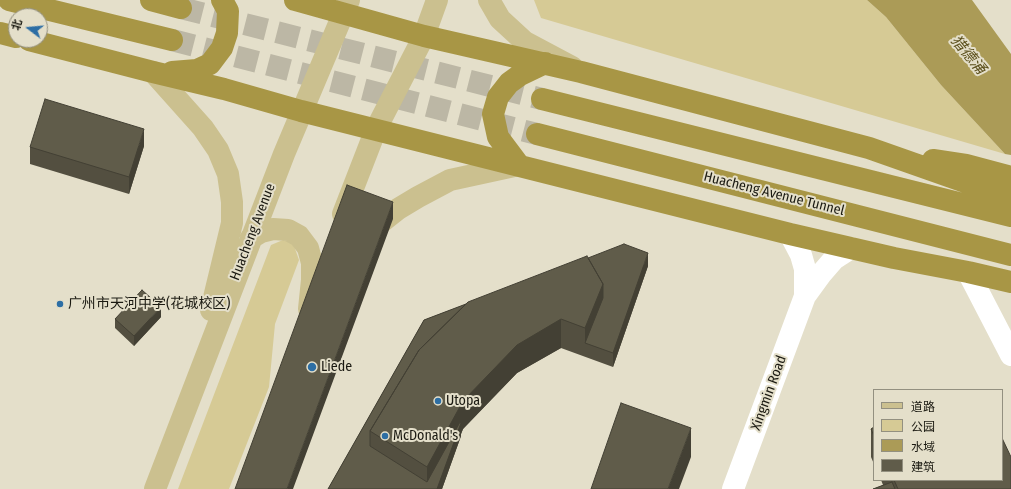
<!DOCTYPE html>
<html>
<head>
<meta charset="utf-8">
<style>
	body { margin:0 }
	#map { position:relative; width:1011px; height:489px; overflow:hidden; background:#e4dfca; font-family:"Fira Sans Condensed","Noto Sans SC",sans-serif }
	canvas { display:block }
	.legend { position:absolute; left:873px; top:389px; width:130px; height:92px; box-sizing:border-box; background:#e4dfca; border:1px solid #939080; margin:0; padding:5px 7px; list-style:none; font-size:12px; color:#1a1911 }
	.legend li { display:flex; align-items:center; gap:8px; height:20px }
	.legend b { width:20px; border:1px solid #939080 }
	.north { position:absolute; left:8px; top:8px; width:40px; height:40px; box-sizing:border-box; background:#e4dfca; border:1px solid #939080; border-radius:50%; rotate:286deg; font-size:11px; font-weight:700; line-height:16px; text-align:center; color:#1a1911 }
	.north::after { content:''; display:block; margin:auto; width:14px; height:18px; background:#2d6ea4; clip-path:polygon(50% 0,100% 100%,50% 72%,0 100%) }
</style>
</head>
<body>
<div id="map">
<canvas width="1011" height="489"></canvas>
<ul class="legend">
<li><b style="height:5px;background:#cbc08f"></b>道路</li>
<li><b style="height:11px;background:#d6ca95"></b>公园</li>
<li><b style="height:11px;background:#ab9b57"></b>水域</li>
<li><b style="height:11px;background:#605c4a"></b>建筑</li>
</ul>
<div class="north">北</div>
</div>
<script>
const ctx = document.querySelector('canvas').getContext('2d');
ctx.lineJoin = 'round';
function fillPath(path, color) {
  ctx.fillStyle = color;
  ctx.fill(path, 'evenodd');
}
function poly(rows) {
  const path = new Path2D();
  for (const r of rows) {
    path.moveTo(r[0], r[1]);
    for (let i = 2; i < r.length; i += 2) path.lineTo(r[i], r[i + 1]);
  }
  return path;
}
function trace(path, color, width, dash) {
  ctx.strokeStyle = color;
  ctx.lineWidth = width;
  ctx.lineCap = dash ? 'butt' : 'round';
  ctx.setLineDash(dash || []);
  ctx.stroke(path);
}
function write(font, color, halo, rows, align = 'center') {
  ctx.font = font + ' "Fira Sans Condensed","Noto Sans SC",sans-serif';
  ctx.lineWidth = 4;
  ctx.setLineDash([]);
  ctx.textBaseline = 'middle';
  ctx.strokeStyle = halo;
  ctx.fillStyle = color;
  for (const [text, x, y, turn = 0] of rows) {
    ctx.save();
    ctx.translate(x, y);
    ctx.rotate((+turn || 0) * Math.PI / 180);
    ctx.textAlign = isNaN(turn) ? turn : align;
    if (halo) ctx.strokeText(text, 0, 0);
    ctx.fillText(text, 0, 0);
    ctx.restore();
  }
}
fillPath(poly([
	[534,0,867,0,886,17,941,85,1005,154,541,18],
	[283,240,293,243,299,260,275,324,269,387,229,489,178,489,271,245]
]), '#d6ca95');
fillPath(poly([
	[867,0,972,0,1011,54,1011,155,1005,154,941,85,886,17]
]), '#ab9b57');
trace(poly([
	[181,8,542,99],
	[172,40,537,134]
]), '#bcb7a5', 22, [22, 11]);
trace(poly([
	[968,272,1011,355],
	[805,296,821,274,834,259,851,248],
	[733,489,805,296,805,269,801,255,790,234]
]), '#fff', 22);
trace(poly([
	[489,0,500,19,525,42,572,67],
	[153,72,203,128,218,150,228,174,232,202,232,223,211,310],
	[343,214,376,129,424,36,437,0],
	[371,233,379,224,398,209,418,197,450,180,519,165],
	[251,238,261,232,273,229,288,230,299,236,308,248,312,263,312,280,309,309],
	[155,489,284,154,349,0]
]), '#cbc08f', 22);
trace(poly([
	[9,0,172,40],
	[151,0,181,8],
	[295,0,424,36,581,72,869,148,977,186,1011,197],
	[0,33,16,37],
	[29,40,153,72,224,89,301,111,790,234,894,258,968,272,1011,282],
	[172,72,197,70,210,64,222,48,227,33,228,11,222,0],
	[542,99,1011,216],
	[537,134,1011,255],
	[933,160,966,165,1011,177],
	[519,165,498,137,493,114,498,97,509,83,520,75,545,63]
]), '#a89645', 22);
fillPath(poly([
	[144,146,129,194,30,164,30,147],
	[588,258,648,266,613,367,561,348,517,373,463,429,461,434,461,436,442,489,328,489,424,320],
	[161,317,134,346,115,328,115,319],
	[874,427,874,464,871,457,871,429],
	[881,480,1002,480,1011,489,873,489,883,485]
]), '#534f40');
fillPath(poly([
	[144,129,144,146,129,194,129,177],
	[393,202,393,219,293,489,287,489],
	[648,253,648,266,613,367,613,353],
	[603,284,603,312,585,343,585,328],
	[161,307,161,317,134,346,134,336],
	[561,319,561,348,517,373,463,429,461,434,461,436,442,489,427,489,427,467,463,401,517,345],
	[691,428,691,457,679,489,668,489]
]), '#434034');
const building = poly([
	[45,99,144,129,129,177,30,147,45,99],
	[347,185,393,202,287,489,235,489,347,185],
	[624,244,648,253,613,353,585,343,603,298,603,284,588,258,624,244],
	[587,256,603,284,585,328,561,319,517,345,463,401,427,467,370,431,419,350,468,302,587,256],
	[142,290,161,307,134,336,115,319,142,290],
	[466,304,419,350,370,431,370,446,427,482,460,422,461,423,437,489,328,489,424,320,466,304],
	[621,403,691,428,668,489,591,489,621,403],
	[874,427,874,436,871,429,874,427],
	[1002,438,1011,457,1011,489,898,489,894,480,1002,480,1002,438],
	[892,482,895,489,873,489,892,482]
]);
fillPath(building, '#605c4a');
trace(building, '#434034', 1);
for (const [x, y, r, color] of [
	[60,304,4,"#2d6ea4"],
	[312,367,5,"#2d6ea4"],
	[438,401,4,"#2d6ea4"],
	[385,436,4,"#2d6ea4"]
]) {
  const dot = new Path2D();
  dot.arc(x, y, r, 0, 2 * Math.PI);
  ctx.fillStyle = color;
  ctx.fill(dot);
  trace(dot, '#e4dfca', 1.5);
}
write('14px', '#1a1911', '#e4dfca', [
	["Huacheng Avenue Tunnel",774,194,14],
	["Huacheng Avenue",253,232,-69],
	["Xingmin Road",769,393,-70]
]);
write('14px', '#1a1911', '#e4dfca', [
	["广州市天河中学(花城校区)",68,304],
	["Liede",321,367],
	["Utopa",446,401],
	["McDonald's",393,436]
], 'left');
write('italic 15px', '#5a4e1a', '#e4dfca', [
	["猎德涌",968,55,50]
]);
</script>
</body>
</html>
